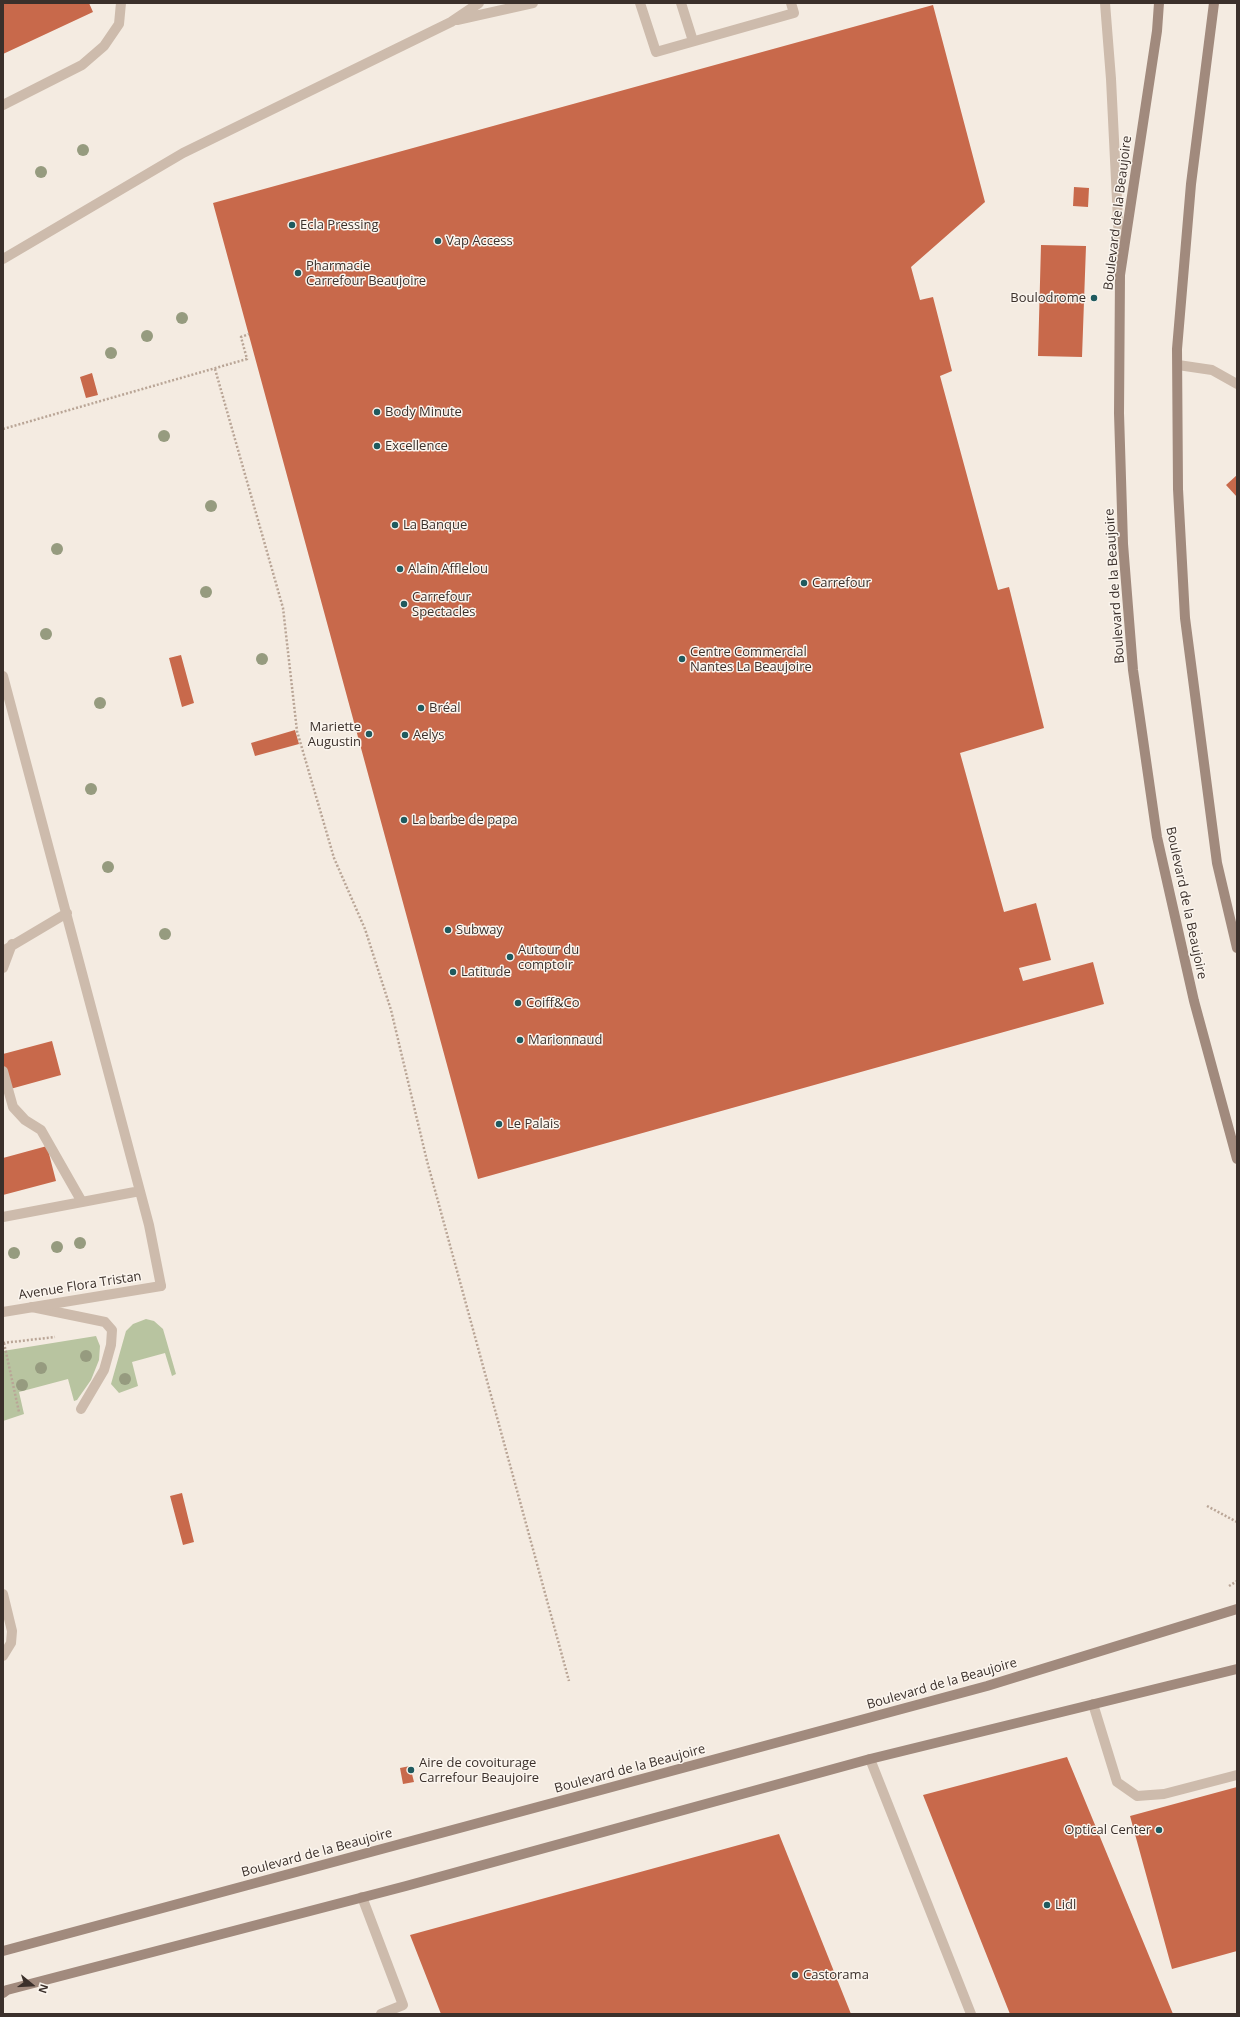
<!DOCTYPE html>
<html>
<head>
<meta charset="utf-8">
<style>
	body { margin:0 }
	#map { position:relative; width:1240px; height:2017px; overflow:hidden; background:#f4ebe1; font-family:"Open Sans",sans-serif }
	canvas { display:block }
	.frame { position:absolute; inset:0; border:4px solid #3b302b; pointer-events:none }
	.north { position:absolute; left:12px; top:1965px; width:40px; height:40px; -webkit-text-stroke:3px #fbf5ee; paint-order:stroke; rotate:108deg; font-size:11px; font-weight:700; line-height:16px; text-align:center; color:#3b302b }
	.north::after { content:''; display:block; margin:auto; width:14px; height:18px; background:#3b302b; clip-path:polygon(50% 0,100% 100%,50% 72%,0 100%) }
</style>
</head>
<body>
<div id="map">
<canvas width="1240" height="2017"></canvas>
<div class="frame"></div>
<div class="north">N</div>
</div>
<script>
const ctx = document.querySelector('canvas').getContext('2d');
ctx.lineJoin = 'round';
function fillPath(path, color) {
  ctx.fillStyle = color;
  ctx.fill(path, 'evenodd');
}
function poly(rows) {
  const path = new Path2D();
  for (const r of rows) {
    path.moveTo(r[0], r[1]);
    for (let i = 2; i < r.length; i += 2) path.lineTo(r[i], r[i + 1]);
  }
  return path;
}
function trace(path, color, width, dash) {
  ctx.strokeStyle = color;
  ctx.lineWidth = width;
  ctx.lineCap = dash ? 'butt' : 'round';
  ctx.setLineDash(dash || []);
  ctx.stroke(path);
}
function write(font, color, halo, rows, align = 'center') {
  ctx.font = font + ' "Open Sans",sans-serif';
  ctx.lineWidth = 3;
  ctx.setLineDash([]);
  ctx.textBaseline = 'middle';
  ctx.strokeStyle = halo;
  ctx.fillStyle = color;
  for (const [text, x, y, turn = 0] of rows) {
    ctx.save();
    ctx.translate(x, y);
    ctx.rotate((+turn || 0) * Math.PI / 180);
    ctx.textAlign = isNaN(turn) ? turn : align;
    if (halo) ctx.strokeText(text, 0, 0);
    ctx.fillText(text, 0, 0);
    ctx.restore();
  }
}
fillPath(poly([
	[146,1319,154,1321,163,1329,176,1374,172,1376,165,1353,132,1362,138,1386,119,1393,111,1384,126,1331,133,1324],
	[96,1336,100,1346,99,1360,91,1380,77,1400,74,1401,68,1379,19,1392,24,1414,3,1421,3,1351]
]), '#b8c4a0');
fillPath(poly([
	[3,3,89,3,93,12,3,54],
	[933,5,985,202,911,267,920,300,933,297,952,371,940,376,998,590,1009,587,1044,728,960,753,1004,912,1036,903,1051,960,1019,968,1023,981,1093,962,1104,1004,478,1179,213,203],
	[1074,187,1089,188,1088,207,1073,206],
	[1041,245,1086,246,1082,357,1038,356],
	[92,373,98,395,86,398,80,377],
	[1237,475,1237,497,1226,485],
	[181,655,194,703,182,707,169,658],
	[295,730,299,744,255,756,251,743],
	[52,1041,61,1075,3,1091,3,1054],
	[47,1146,56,1181,3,1195,3,1158],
	[182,1493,194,1542,183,1545,170,1496],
	[1067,1757,1173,2014,1010,2014,923,1795],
	[410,1766,414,1782,403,1784,400,1768],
	[1237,1787,1237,1951,1172,1969,1130,1816],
	[779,1834,851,2014,441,2014,410,1935]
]), '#c8694b');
trace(poly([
	[215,369,283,608,297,731,334,858,365,929,391,1010,427,1161,569,1681],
	[3,429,247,359,241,337,249,334],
	[3,1343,55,1337],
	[4,1343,19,1412],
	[1207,1506,1237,1522],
	[1229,1586,1237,1581]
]), '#b9a596', 2.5, [2, 2]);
trace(poly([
	[640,3,656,52,794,13,791,3],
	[681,3,693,41],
	[1105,3,1111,79,1120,261],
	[457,20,533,3],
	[3,105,82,65,104,46,119,24,121,3],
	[3,259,183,153,451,22,479,3],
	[1178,365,1212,370,1237,384],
	[3,676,149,1225,161,1286],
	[3,951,67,913],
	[3,968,12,944],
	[3,1071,13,1107,25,1120,41,1130,82,1202],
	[3,1217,140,1191],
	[32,1307,105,1322,112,1330,111,1345,104,1370,81,1409],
	[3,1594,12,1631,11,1643,3,1656],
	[1093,1704,1117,1782,1137,1796,1164,1794,1237,1775],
	[870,1759,971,2014],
	[362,1897,403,2005,381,2014]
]), '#cdbbac', 10);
trace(poly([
	[3,1312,161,1286]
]), '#cdbbac', 10);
trace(poly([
	[1159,3,1157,31,1120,275,1119,413,1123,544,1133,670,1157,837,1194,1001,1237,1159],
	[1214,3,1191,184,1177,349,1178,489,1185,618,1217,863,1237,948],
	[3,1951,987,1686,1237,1609],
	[3,1993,7,1990,406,1886,870,1759,1237,1669]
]), '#a18a7d', 10);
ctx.fillStyle = '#969b7f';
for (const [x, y] of [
	[83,150],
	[41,172],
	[182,318],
	[147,336],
	[111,353],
	[164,436],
	[211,506],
	[57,549],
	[206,592],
	[46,634],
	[262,659],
	[100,703],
	[91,789],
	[108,867],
	[165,934],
	[80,1243],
	[57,1247],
	[14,1253],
	[86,1356],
	[41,1368],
	[125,1379],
	[22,1385]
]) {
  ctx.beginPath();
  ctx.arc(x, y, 6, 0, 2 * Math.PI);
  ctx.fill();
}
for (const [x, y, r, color] of [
	[292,225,4,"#1f5a5e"],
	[438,241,4,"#1f5a5e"],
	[298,273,4,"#1f5a5e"],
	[1094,298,4,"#1f5a5e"],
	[377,412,4,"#1f5a5e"],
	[377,446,4,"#1f5a5e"],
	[395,525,4,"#1f5a5e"],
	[400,569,4,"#1f5a5e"],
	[804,583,4,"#1f5a5e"],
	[404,604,4,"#1f5a5e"],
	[682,659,4,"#1f5a5e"],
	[421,708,4,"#1f5a5e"],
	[369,734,4,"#1f5a5e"],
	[405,735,4,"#1f5a5e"],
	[404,820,4,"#1f5a5e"],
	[448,930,4,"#1f5a5e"],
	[510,957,4,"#1f5a5e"],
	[453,972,4,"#1f5a5e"],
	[518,1003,4,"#1f5a5e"],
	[520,1040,4,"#1f5a5e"],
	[499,1124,4,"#1f5a5e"],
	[411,1770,4,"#1f5a5e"],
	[1159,1830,4,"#1f5a5e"],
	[1047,1905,4,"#1f5a5e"],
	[795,1975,4,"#1f5a5e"]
]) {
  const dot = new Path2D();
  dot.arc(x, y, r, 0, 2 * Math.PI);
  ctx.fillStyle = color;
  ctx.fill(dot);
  trace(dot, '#fbf5ee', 1.5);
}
write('13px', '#3b302b', '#fbf5ee', [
	["Boulevard de la Beaujoire",1118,213,-83],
	["Boulevard de la Beaujoire",1115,586,-94],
	["Boulevard de la Beaujoire",1186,903,78],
	["Avenue Flora Tristan",80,1286,-9],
	["Boulevard de la Beaujoire",942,1684,-16],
	["Boulevard de la Beaujoire",630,1769,-15],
	["Boulevard de la Beaujoire",317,1853,-15]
]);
write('13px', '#3b302b', '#fbf5ee', [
	["Ecla Pressing",300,225],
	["Vap Access",446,241],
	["Pharmacie",306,266],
	["Carrefour Beaujoire",306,281],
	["Boulodrome",1086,298,"right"],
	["Body Minute",385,412],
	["Excellence",385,446],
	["La Banque",403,525],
	["Alain Afflelou",408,569],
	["Carrefour",812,583],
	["Carrefour",412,597],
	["Spectacles",412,612],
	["Centre Commercial",690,652],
	["Nantes La Beaujoire",690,667],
	["Bréal",429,708],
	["Mariette",361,727,"right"],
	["Augustin",361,742,"right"],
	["Aelys",413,735],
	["La barbe de papa",412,820],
	["Subway",456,930],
	["Autour du",518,950],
	["comptoir",518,965],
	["Latitude",461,972],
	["Coiff&Co",526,1003],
	["Marionnaud",528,1040],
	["Le Palais",507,1124],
	["Aire de covoiturage",419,1763],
	["Carrefour Beaujoire",419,1778],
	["Optical Center",1151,1830,"right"],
	["Lidl",1055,1905],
	["Castorama",803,1975]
], 'left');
</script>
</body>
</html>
